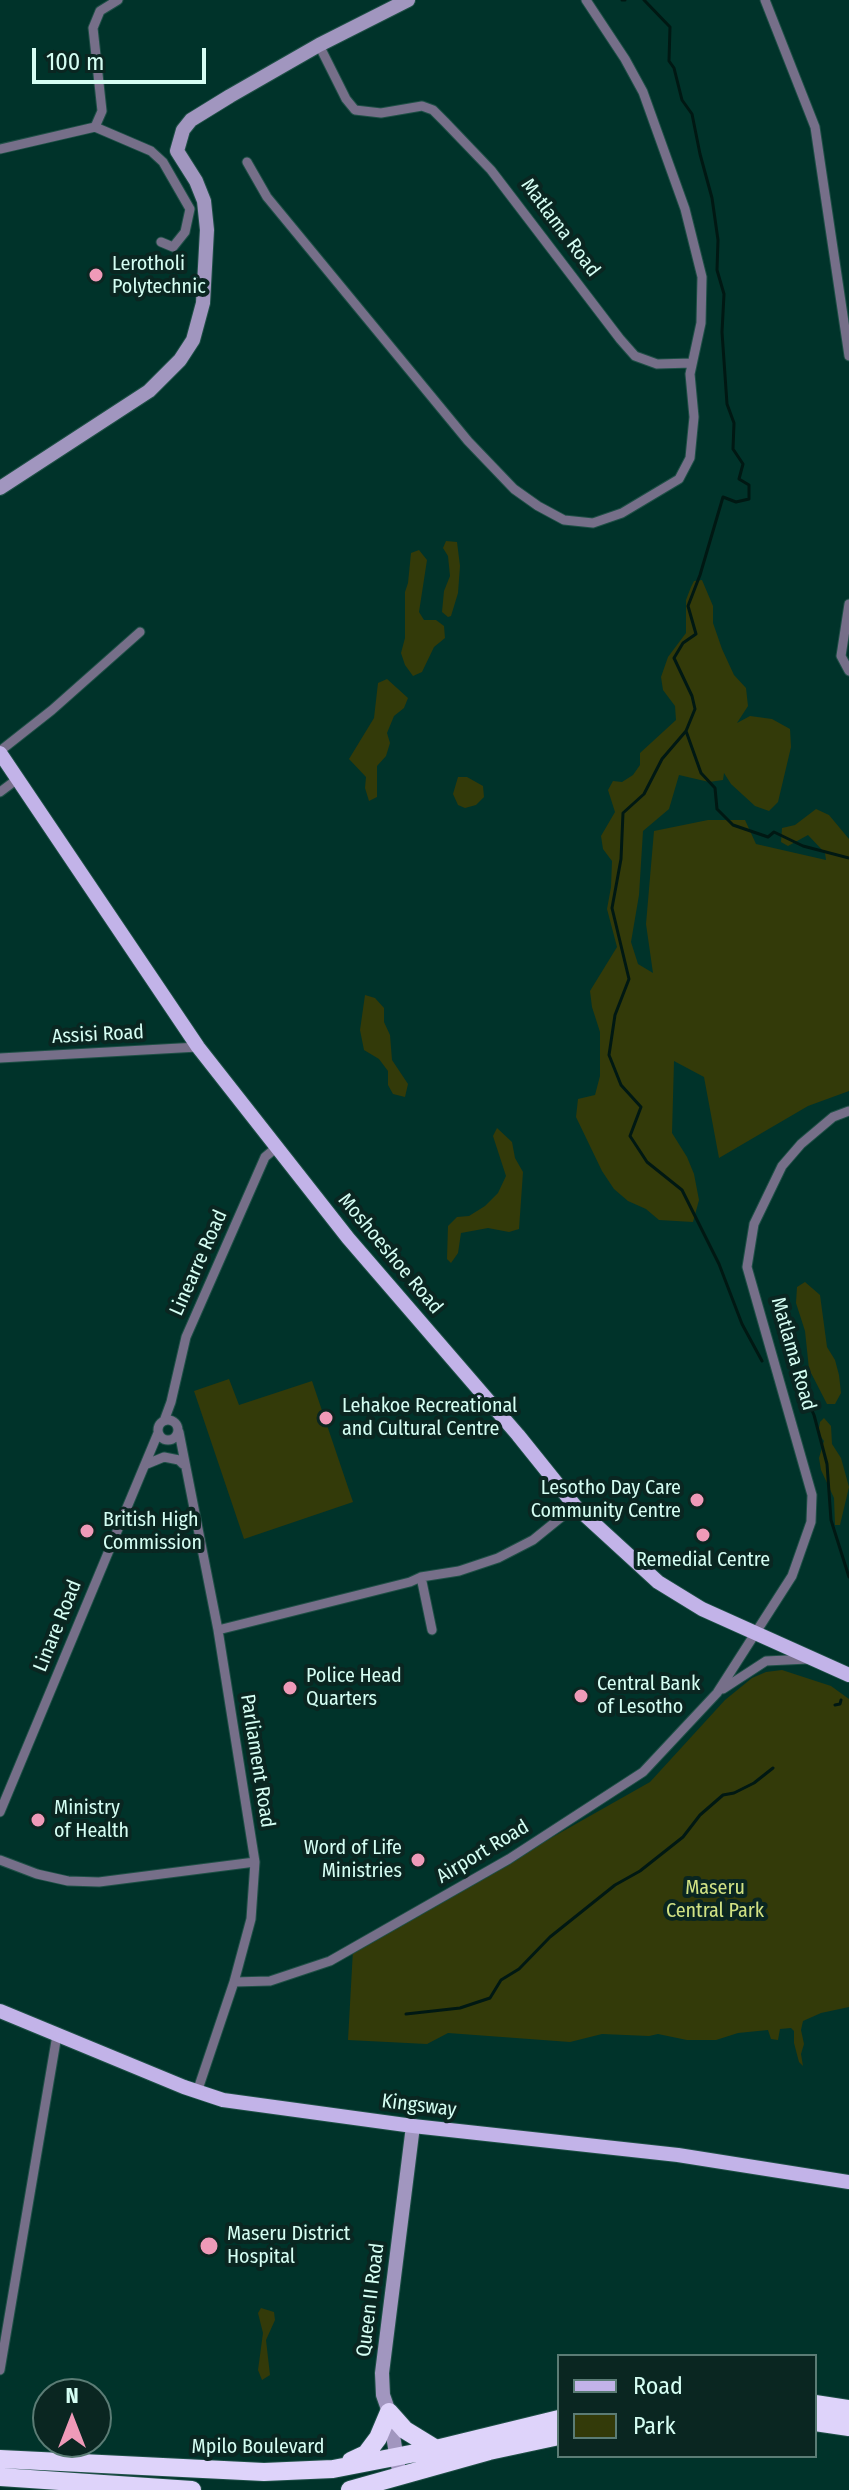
<!DOCTYPE html>
<html>
<head>
<meta charset="utf-8">
<style>
	body { margin:0 }
	#map { position:relative; width:849px; height:2490px; overflow:hidden; background:#00332a; font-family:"Fira Sans Condensed",sans-serif }
	canvas { display:block }
	.legend { position:absolute; left:557px; top:2354px; width:260px; height:104px; box-sizing:border-box; background:#0a2621; border:2px solid #5b7c75; margin:0; padding:10px 14px; list-style:none; font-size:24px; color:#d5fef3 }
	.legend li { display:flex; align-items:center; gap:16px; height:40px }
	.legend b { width:40px; border:2px solid #5b7c75 }
	.north { position:absolute; left:32px; top:2378px; width:80px; height:80px; box-sizing:border-box; background:#0a2621; border:2px solid #5b7c75; border-radius:50%; rotate:0deg; font-size:22px; font-weight:700; line-height:32px; text-align:center; color:#d5fef3 }
	.north::after { content:''; display:block; margin:auto; width:28px; height:36px; background:#ef9ab8; clip-path:polygon(50% 0,100% 100%,50% 72%,0 100%) }
	.scale { position:absolute; left:32px; top:48px; width:174px; height:36px; box-sizing:border-box; border:4px solid #d5fef3; border-top:0; padding-left:10px; font-size:24px; line-height:28px; white-space:nowrap; color:#d5fef3; -webkit-text-stroke:6px #0a2621; paint-order:stroke }
</style>
</head>
<body>
<div id="map">
<canvas width="849" height="2490"></canvas>
<ul class="legend">
<li><b style="height:10px;background:#c2b3e8"></b>Road</li>
<li><b style="height:22px;background:#333a09"></b>Park</li>
</ul>
<div class="north">N</div>
<div class="scale">100 m</div>
</div>
<script>
const ctx = document.querySelector('canvas').getContext('2d');
ctx.lineJoin = 'round';
function fillPath(path, color) {
  ctx.fillStyle = color;
  ctx.fill(path, 'evenodd');
}
function poly(rows) {
  const path = new Path2D();
  for (const r of rows) {
    if (r.length === 3) {
      path.moveTo(r[0] + r[2], r[1]);
      path.arc(r[0], r[1], r[2], 0, 2 * Math.PI);
      continue;
    }
    path.moveTo(r[0], r[1]);
    for (let i = 2; i < r.length; i += 2) path.lineTo(r[i], r[i + 1]);
  }
  return path;
}
function trace(path, color, width, dash) {
  ctx.strokeStyle = color;
  ctx.lineWidth = width;
  ctx.lineCap = dash ? 'butt' : 'round';
  ctx.setLineDash(dash || []);
  ctx.stroke(path);
}
function write(font, color, halo, rows, align = 'center') {
  ctx.font = font + ' "Fira Sans Condensed",sans-serif';
  ctx.lineWidth = 8;
  ctx.setLineDash([]);
  ctx.textBaseline = 'middle';
  ctx.strokeStyle = halo;
  ctx.fillStyle = color;
  for (const [text, x, y, turn = 0] of rows) {
    ctx.save();
    ctx.translate(x, y);
    ctx.rotate((+turn || 0) * Math.PI / 180);
    ctx.textAlign = isNaN(turn) ? turn : align;
    if (halo) ctx.strokeText(text, 0, 0);
    ctx.fillText(text, 0, 0);
    ctx.restore();
  }
}
fillPath(poly([
	[446,541,457,542,460,566,458,593,451,616,448,617,442,612,444,591,450,576,448,556,443,548],
	[419,550,427,560,419,612,424,620,436,620,444,626,445,638,434,647,422,672,413,676,405,665,401,653,405,638,405,592,408,583,411,553],
	[702,580,713,606,713,623,722,649,734,675,746,688,748,706,737,723,750,716,772,719,790,729,791,747,778,802,769,811,755,806,731,784,724,773,723,780,709,782,679,775,669,809,643,831,639,895,631,942,638,964,653,973,646,924,654,831,708,820,745,820,756,844,826,860,825,853,808,835,788,846,781,842,782,828,795,825,816,809,829,815,849,839,849,1091,808,1106,719,1158,704,1077,674,1061,672,1133,687,1157,694,1174,699,1200,693,1222,659,1220,646,1209,628,1201,614,1189,602,1171,576,1117,578,1099,595,1095,600,1076,600,1032,592,1007,590,991,617,947,607,909,611,887,612,861,603,849,601,836,615,812,608,790,613,781,622,782,633,775,640,765,640,753,676,720,675,706,663,690,661,677,668,657,686,633,686,600,691,587,694,581],
	[387,679,408,698,404,708,394,716,387,733,390,743,386,756,377,766,377,797,369,801,365,788,366,777,349,759,374,718,378,683],
	[458,777,467,777,483,786,484,797,476,805,465,808,458,805,453,794],
	[365,995,375,998,384,1008,384,1022,390,1035,392,1060,408,1084,405,1097,393,1094,388,1085,388,1071,379,1059,364,1050,360,1030],
	[497,1128,512,1142,515,1158,523,1172,519,1229,509,1232,488,1228,461,1233,458,1253,451,1263,447,1259,448,1226,457,1217,469,1216,485,1206,498,1193,506,1176,493,1136],
	[805,1282,820,1295,827,1347,835,1360,839,1375,841,1393,835,1404,827,1404,809,1369,805,1331,796,1303,797,1287],
	[229,1379,239,1405,312,1381,353,1502,244,1539,194,1391],
	[824,1418,831,1426,832,1444,841,1458,849,1487,840,1525,835,1525,834,1498,821,1470,819,1458,824,1441,818,1433,820,1422],
	[782,1670,831,1686,849,1699,849,2007,821,2013,803,2021,801,2030,804,2044,801,2054,803,2066,799,2062,794,2043,794,2031,791,2028,780,2029,778,2040,771,2039,768,2030,738,2033,716,2040,687,2040,658,2034,649,2036,602,2034,570,2042,448,2033,427,2044,348,2040,353,1950,650,1782,725,1700,752,1678,766,1672],
	[261,2308,274,2312,275,2320,266,2340,270,2375,262,2380,258,2370,263,2333,258,2313]
]), '#333a09');
trace(poly([
	[622,0,625,0],
	[644,0,670,27,669,61,674,68,682,100,692,114,700,154,712,198,718,240,717,270,724,294,722,332,727,404,734,423,733,449,743,464,739,479,749,485,749,499,736,502,723,497,700,575,688,606,696,634,683,643,674,658,692,696,695,709,686,731,662,759,644,794,623,813,621,859,612,908,629,979,615,1015,609,1055,621,1085,641,1107,630,1136,647,1162,682,1190,719,1264,742,1324,762,1361],
	[686,731,701,773,715,788,717,809,733,825,768,837,774,832,803,846,849,858],
	[793,1368,814,1415,827,1464,831,1520,849,1577],
	[835,1705,840,1704,841,1700],
	[406,2014,460,2008,490,1998,501,1980,519,1969,550,1937,615,1885,640,1871,683,1837,700,1815,723,1795,734,1793,754,1783,773,1768]
]), '#001813', 3);
const street = poly([
	[765,0,815,127,849,356],
	[319,45,346,99,355,110,381,113,422,106,433,110,445,122,491,170,620,339,635,356,657,364,692,363],
	[95,127,102,111,93,28,100,11,118,0],
	[0,149,95,127,151,151,163,162,190,209,185,232,173,247,161,242],
	[247,162,267,197,468,441,514,489,538,506,564,520,593,523,622,513,679,479,690,458,694,417,690,374,701,323,702,277,685,209,643,92,625,59,586,0],
	[849,604,841,656,849,671],
	[0,751,52,710,140,632],
	[0,792,16,780],
	[0,1058,198,1047],
	[168,1430,10],
	[164,1421,171,1402,186,1337,265,1157,277,1147],
	[179,1432,218,1630,255,1862,251,1919,234,1982,197,2092],
	[147,1464,164,1457,179,1460,183,1464],
	[421,1577,432,1630],
	[218,1630,410,1582,421,1577,459,1571,498,1558,533,1540,575,1506],
	[723,1689,766,1661,808,1659],
	[0,1812,158,1433],
	[0,1860,37,1874,68,1881,99,1882,255,1862],
	[234,1982,270,1981,330,1961,509,1859,643,1772,717,1693,792,1576,811,1522,812,1495,747,1267,754,1224,782,1166,801,1144,833,1117,849,1111],
	[0,2370,57,2035]
]);
const secondary = poly([
	[0,488,149,391,180,360,193,340,203,303,207,230,204,201,196,181,177,151,183,130,191,120,230,96,319,45,408,0],
	[400,2477,389,2412,383,2395,382,2373,413,2126]
]);
const primary = poly([
	[0,753,198,1047,348,1238,518,1435,575,1506,658,1582,702,1609,849,1675],
	[0,2011,184,2087,223,2100,413,2126,678,2155,849,2182]
]);
const highway = poly([
	[815,2404,849,2409],
	[815,2422,849,2427],
	[0,2459,264,2472,333,2469,436,2449,559,2419],
	[351,2461,366,2454,378,2438,389,2412,405,2430,436,2449],
	[0,2477,192,2490],
	[350,2490,489,2451,559,2436]
]);
trace(street, '#1e4f46', 11);
trace(secondary, '#1e4f46', 16);
trace(primary, '#1e4f46', 16);
trace(highway, '#1e4f46', 20);
trace(street, '#766f89', 9);
trace(secondary, '#a196bf', 14);
trace(primary, '#c2b3e8', 14);
trace(highway, '#ded3fa', 18);
for (const [x, y, r, color] of [
	[96,275,8,"#ef9ab8"],
	[326,1418,8,"#ef9ab8"],
	[697,1500,8,"#ef9ab8"],
	[87,1531,8,"#ef9ab8"],
	[703,1535,8,"#ef9ab8"],
	[290,1688,8,"#ef9ab8"],
	[581,1696,8,"#ef9ab8"],
	[38,1820,8,"#ef9ab8"],
	[418,1860,8,"#ef9ab8"],
	[209,2246,10,"#ef9ab8"]
]) {
  const dot = new Path2D();
  dot.arc(x, y, r, 0, 2 * Math.PI);
  ctx.fillStyle = color;
  ctx.fill(dot);
  trace(dot, '#0a2621', 3);
}
write('20px', '#d5fef3', '#0a2621', [
	["Matlama Road",560,228,53],
	["Assisi Road",98,1035,-3],
	["Moshoeshoe Road",390,1254,50],
	["Linearre Road",199,1263,-66],
	["Matlama Road",793,1354,74],
	["Linare Road",58,1626,-68],
	["Parliament Road",257,1761,81],
	["Airport Road",483,1852,-31],
	["Kingsway",419,2106,7],
	["Queen II Road",371,2300,-83],
	["Mpilo Boulevard",258,2447]
]);
write('20px', '#d5fef3', '#0a2621', [
	["Lerotholi",112,264],
	["Polytechnic",112,287],
	["Lehakoe Recreational",342,1406],
	["and Cultural Centre",342,1429],
	["Lesotho Day Care",681,1488,"right"],
	["Community Centre",681,1511,"right"],
	["British High",103,1520],
	["Commission",103,1543],
	["Remedial Centre",703,1560,"center"],
	["Police Head",306,1676],
	["Quarters",306,1699],
	["Central Bank",597,1684],
	["of Lesotho",597,1707],
	["Ministry",54,1808],
	["of Health",54,1831],
	["Word of Life",402,1848,"right"],
	["Ministries",402,1871,"right"],
	["Maseru District",227,2234],
	["Hospital",227,2257]
], 'left');
write('20px', '#d1e284', '#0a2621', [
	["Maseru",715,1888],
	["Central Park",715,1911]
]);
</script>
</body>
</html>
